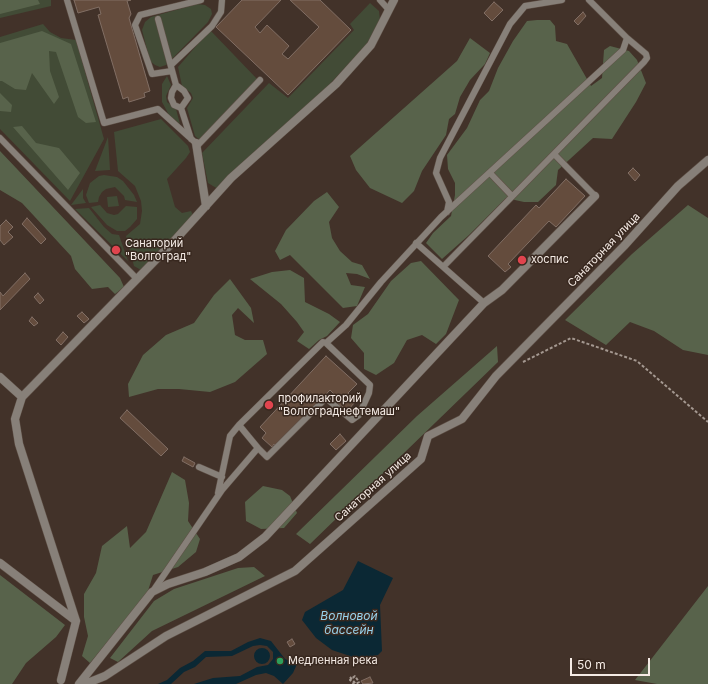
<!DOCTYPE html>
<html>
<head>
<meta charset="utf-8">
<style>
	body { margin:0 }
	#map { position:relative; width:708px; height:684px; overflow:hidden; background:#423229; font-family:Inter,sans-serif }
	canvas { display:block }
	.scale { position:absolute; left:570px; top:658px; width:80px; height:18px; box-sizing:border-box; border:2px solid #f5ebe5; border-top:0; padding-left:5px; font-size:12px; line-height:14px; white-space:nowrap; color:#f5ebe5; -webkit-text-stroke:3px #38281f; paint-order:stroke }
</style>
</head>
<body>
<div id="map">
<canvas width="708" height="684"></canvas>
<div class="scale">50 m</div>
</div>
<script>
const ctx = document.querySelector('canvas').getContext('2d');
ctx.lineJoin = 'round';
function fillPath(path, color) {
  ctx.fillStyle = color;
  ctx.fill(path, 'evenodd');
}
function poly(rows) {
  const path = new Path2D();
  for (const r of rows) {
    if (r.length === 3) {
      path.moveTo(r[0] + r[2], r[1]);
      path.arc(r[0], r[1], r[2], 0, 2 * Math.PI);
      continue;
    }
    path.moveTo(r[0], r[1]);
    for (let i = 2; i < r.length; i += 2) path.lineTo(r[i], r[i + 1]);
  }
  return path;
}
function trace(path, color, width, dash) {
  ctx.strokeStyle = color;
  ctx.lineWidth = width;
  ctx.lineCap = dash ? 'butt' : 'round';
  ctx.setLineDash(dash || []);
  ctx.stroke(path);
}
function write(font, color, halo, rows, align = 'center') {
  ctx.font = font + ' Inter,sans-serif';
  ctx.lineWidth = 3;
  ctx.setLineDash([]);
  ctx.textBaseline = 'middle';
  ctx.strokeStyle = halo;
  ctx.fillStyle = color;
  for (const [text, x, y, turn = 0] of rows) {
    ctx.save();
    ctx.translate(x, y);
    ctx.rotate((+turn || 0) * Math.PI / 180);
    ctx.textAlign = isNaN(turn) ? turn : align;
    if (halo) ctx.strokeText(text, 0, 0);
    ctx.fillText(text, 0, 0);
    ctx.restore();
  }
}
fillPath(poly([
	[0,0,51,0,51,6,0,18],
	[370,3,379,11,380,20,366,45,325,89,218,189,208,183,202,153,269,83,288,98,354,30,350,24],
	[197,4,205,5,211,9,212,14,208,22,166,65,160,67,155,65,150,61,142,30,145,22,151,17],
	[43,24,50,32,61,38,76,40,104,139,70,201,0,129,0,37],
	[210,30,258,80,200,140,195,136,187,108,193,98,191,93,182,86,178,67],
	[167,76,171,85,166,96,167,102,176,109,180,124,169,115,162,102,162,84],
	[161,119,188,146,190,152,186,158,167,179,175,207,182,213,191,211,194,217,141,270,134,266,126,236,140,224,142,211,141,201,135,186,118,171,114,132],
	[108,137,110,170,95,171],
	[104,175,117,177,123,181,134,195,137,202,125,200,124,196,115,187,106,189,102,192,99,197,98,202,89,203,86,195,90,183,99,176],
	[83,189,83,198,86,203,71,205],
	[117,196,119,206,108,207,107,197],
	[100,205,107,213,114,215,118,214,126,206,137,207,137,219,130,227,125,231,117,231,107,225,91,207],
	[89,208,104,227,112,234,119,235,128,261,75,209]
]), '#424b36');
fillPath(poly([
	[0,0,38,0,40,4,0,14],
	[537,20,550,20,555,26,556,41,567,44,591,86,602,78,604,50,610,46,629,51,637,60,646,83,636,102,612,139,593,138,558,170,556,185,538,202,524,202,506,198,469,235,442,259,426,243,433,233,451,216,455,195,455,183,448,169,447,155,467,128,480,100,489,91,498,68,513,41,527,21],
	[42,31,71,44,96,122,86,123,78,117,56,52,49,51,50,71,59,97,54,104,32,73,26,90,15,89,2,81,0,81,0,43],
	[470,38,490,53,485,64,470,80,460,97,455,114,449,119,446,135,422,171,414,191,402,203,370,188,356,170,350,156,457,61],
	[0,93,12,105,11,112,0,111],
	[22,126,36,143,59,148,80,173,68,190,13,127],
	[0,151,120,278,124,287,115,294,108,287,92,289,75,269,71,256,22,203,0,190],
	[327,192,339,207,329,222,332,238,340,251,352,262,362,265,370,279,357,274,346,273,351,285,365,287,357,306,343,308,290,255,280,260,275,251,286,230,314,201],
	[688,205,708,218,708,355,683,350,654,331,630,322,606,345,565,320,632,254],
	[421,261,459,300,446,334,436,344,422,335,407,340,394,363,376,375,364,369,364,353,351,338,353,325,368,314,391,281,411,263],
	[290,270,304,278,305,302,329,314,340,322,327,336,319,340,309,349,297,341,304,332,297,322,281,304,250,279,272,272],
	[230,279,251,308,254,323,238,308,232,315,235,335,245,340,263,340,267,354,235,382,210,392,179,389,158,389,129,397,128,384,143,355,166,335,194,323,214,295],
	[497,346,498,362,310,544,296,534,417,416],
	[172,472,185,480,189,503,188,521,200,539,196,552,178,567,153,575,147,594,90,663,82,656,88,636,84,617,84,594,96,573,102,546,127,526,130,548,146,532],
	[263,486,282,490,290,496,297,513,284,528,261,529,246,521,245,502],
	[254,567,265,576,152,631,118,662,110,658,154,601,174,589,238,568],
	[0,575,65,625,56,637,26,663,12,684,0,684],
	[708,586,708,684,657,684,635,680]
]), '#58634b');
fillPath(poly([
	[358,561,393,578,380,605,382,651,378,655,365,657,353,657,332,650,316,638,302,620,305,612,343,590],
	[260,638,271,641,285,659,297,664,293,673,283,684,274,676,266,673,256,675,236,684,194,684,213,678,240,676,257,667,268,665,273,659,273,652,267,646,260,645,253,646,232,656,206,657,195,667,184,672,171,684,158,684,167,680,180,668,193,661,205,651,231,651,248,642],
	[262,656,8]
]), '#0b2834');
const building = poly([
	[74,0,131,0,127,1,131,14,129,18,150,91,144,93,145,97,129,102,128,97,123,99,98,15,101,14,99,7,78,13,74,0],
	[242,0,281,0,255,27,260,33,267,25,289,46,282,54,288,59,319,27,290,0,320,0,351,30,288,95,216,27,242,0],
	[494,2,503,10,492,21,484,13,494,2],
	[583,12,586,16,578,25,574,21,583,12],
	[633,168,640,175,635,181,628,173,633,168],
	[566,179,585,196,556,227,549,221,508,264,511,267,505,272,488,256,536,205,539,208,566,179],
	[27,218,46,239,41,244,22,224,27,218],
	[6,220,13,227,8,232,13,237,4,245,0,240,0,226,6,220],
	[25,273,30,279,0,310,0,292,3,296,25,273],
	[38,293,44,300,40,304,34,297,38,293],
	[82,312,89,319,84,323,77,316,82,312],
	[32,317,38,323,34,326,29,321,32,317],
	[63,332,68,337,61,345,56,340,63,332],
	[326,356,357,384,348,393,356,401,347,411,337,402,339,399,330,390,277,447,274,444,272,447,262,438,266,433,260,427,326,356],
	[127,410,168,449,161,456,120,418,127,410],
	[340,434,346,441,336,450,330,444,340,434],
	[184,457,195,463,193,467,182,461,184,457],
	[292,639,295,644,290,647,287,642,292,639],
	[370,677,373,683,363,684,361,681,370,677]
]);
fillPath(building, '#644c3d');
trace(building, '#816e64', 1);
const service = poly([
	[67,0,104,123,158,109,198,145,260,80],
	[380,0,389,10],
	[158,19,176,85,184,91,188,98,181,108,174,105,171,98,172,92,176,85],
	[171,65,212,26,221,12,222,0],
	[172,71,152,74,135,25,140,15,201,0],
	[181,108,191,139],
	[0,138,137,279],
	[554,154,595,196],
	[490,173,512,196],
	[447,212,449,202,436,173,440,158,510,24,525,6,562,0],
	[416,243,484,303],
	[444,266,644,62,647,58,646,54,627,38],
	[326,343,346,325,381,282,441,217,623,50,627,38,589,0],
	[199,467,222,477],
	[218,493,230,436,239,425],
	[153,591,222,490,258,448,267,457,326,398,352,420,359,415,369,393,370,385,326,343,323,342,239,425,258,448]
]);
const minor = poly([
	[196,143,206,206],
	[0,377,22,397],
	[0,563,76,621],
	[61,680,76,621,19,444,15,419,22,397,175,240,231,178,336,84,371,45,394,0],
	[79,684,152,592,168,584,205,572,239,557,265,537,484,303,502,290,595,196],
	[85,684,105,676,166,636,295,571,421,459,428,436,462,419,496,376,624,246,678,186,708,160]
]);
trace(service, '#5f5047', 7);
trace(minor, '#5f5047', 9);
trace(poly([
	[523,362,571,338,637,361,708,422],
	[350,677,356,684,359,682,355,676,350,680,354,684]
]), '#a49890', 2, [3, 2]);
trace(service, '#878079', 6);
trace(minor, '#878079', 8);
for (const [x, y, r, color] of [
	[116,250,5,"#e0444e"],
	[522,260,5,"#e0444e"],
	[269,405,5,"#e0444e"],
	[280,661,4,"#2e9e5b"]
]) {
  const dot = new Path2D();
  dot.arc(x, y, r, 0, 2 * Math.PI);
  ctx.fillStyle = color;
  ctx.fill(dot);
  trace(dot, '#38281f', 1.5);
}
write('11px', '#f5ebe5', '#38281f', [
	["Санаторий",125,244],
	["\"Волгоград\"",125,257],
	["хоспис",531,260],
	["профилакторий",278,399],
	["\"Волгограднефтемаш\"",278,412],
	["Медленная река",288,661]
], 'left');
write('11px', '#f5ebe5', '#38281f', [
	["Санаторная улица",604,250,-46],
	["Санаторная улица",373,487,-42]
]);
write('italic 12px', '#97d2ec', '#38281f', [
	["Волновой",349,616],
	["бассейн",349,630]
]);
</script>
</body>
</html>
